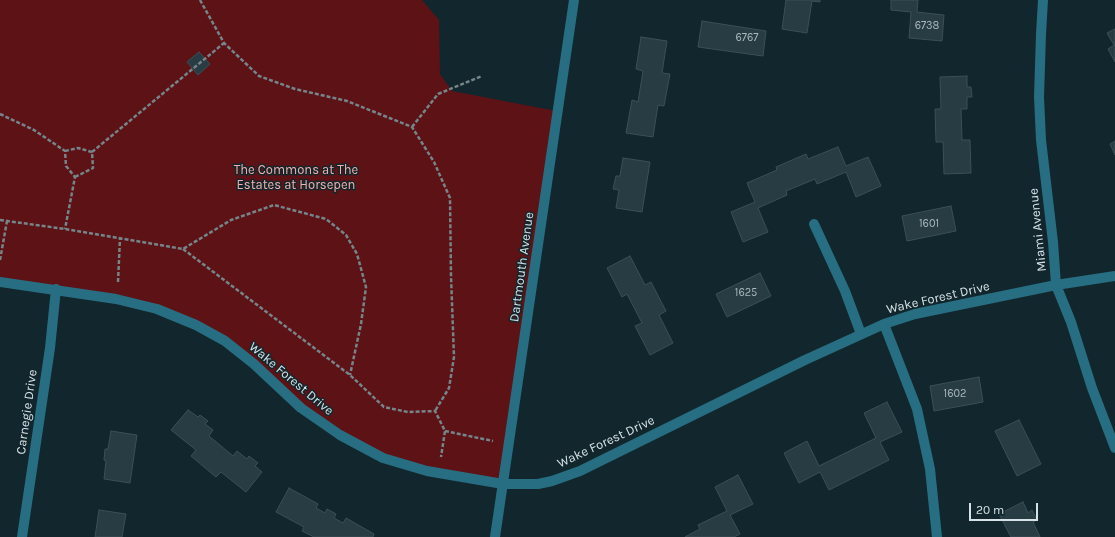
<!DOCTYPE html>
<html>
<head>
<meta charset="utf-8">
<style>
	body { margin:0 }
	#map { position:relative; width:1115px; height:537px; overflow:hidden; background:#12272d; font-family:Karla,sans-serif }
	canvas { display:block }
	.scale { position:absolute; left:969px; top:503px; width:69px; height:18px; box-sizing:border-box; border:2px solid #d6e2e6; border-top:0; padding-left:5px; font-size:12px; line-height:14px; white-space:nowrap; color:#d6e2e6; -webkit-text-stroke:3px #12272d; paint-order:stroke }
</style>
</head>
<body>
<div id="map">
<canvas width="1115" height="537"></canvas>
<div class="scale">20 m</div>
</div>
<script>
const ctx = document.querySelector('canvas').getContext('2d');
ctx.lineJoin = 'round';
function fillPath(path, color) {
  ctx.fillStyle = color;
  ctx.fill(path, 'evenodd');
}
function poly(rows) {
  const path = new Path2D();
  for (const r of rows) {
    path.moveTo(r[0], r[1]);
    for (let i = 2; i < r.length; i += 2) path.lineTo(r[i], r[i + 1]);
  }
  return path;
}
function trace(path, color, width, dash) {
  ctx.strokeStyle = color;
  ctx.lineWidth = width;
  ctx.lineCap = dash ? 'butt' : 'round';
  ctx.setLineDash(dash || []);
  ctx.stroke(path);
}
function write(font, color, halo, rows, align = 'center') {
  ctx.font = font + ' Karla,sans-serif';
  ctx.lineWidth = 3;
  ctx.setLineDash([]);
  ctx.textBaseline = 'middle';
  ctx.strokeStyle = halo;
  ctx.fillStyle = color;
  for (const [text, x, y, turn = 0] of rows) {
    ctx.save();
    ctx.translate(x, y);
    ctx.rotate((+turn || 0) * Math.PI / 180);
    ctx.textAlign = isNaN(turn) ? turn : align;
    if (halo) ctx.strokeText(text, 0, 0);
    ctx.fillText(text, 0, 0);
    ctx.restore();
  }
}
fillPath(poly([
	[0,0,422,0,439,20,440,74,452,91,556,111,500,483,401,463,325,425,218,337,142,305,0,282]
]), '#5d1216');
const building = poly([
	[786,0,820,0,820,2,812,1,807,33,782,29,786,0],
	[891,0,918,0,917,12,944,15,942,41,909,38,911,12,891,10,891,0],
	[702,21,766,31,763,56,698,47,702,21],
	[1115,29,1115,62,1108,49,1114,45,1107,33,1115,29],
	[641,37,667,41,662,73,670,74,664,106,658,105,653,137,626,133,632,100,638,102,643,71,636,69,641,37],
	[199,52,210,64,198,75,187,62,199,52],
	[967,76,967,87,971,87,972,97,967,97,967,109,961,109,962,140,970,140,971,173,944,174,943,142,936,142,935,109,941,109,940,77,967,76],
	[1115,141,1115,155,1110,144,1115,141],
	[838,147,846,166,868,157,881,186,856,197,846,172,817,184,815,179,786,191,787,195,758,208,768,232,743,242,731,212,755,202,747,183,777,170,776,167,806,154,808,159,838,147],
	[623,158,650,162,642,212,616,208,619,190,613,189,616,176,620,176,623,158],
	[951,206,956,231,907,241,902,216,951,206],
	[630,256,645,285,651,282,666,311,659,315,673,343,650,355,635,326,642,323,627,294,622,297,607,268,630,256],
	[760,273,771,296,727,317,716,294,760,273],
	[979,377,983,402,934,411,930,386,979,377],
	[887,402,902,432,880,442,889,460,829,490,820,472,799,483,784,453,807,441,819,466,876,438,864,413,887,402],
	[188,410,198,417,200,415,208,421,205,424,213,430,209,436,233,456,237,451,247,459,249,456,258,463,255,466,262,472,246,492,221,472,216,477,191,456,196,450,171,430,188,410],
	[1019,420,1041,464,1017,476,995,431,1019,420],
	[111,431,137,435,130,483,104,479,106,461,104,460,105,449,108,449,111,431],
	[738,475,753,504,730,515,740,534,734,537,685,537,700,529,698,525,727,511,715,487,738,475],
	[289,488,318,504,316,508,325,513,327,509,336,514,334,518,343,523,346,518,374,534,373,537,314,537,302,531,304,527,276,512,289,488],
	[1023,502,1028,513,1032,510,1037,520,1033,522,1040,537,1011,537,999,514,1023,502],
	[99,510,126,514,122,537,95,537,99,510]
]);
fillPath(building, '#273c43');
trace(building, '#3a5057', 1);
trace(poly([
	[200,0,224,43,259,76,295,89,347,101,412,127,434,162,450,198,451,276,454,357,449,388,435,411],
	[0,114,34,130,65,151,66,166,75,177,65,229],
	[412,127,438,94,482,76],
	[65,151,78,148,92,152,93,168,75,177],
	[92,152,224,43],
	[0,220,65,229,183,249,231,220,274,205,326,219,346,235,357,254,366,287,361,324,350,375],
	[183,249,350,375,384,407,408,412,435,411,445,431,441,457],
	[0,260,7,221],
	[118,282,120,238],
	[445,431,493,441]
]), '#75858a', 2.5, [4, 2]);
trace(poly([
	[1043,0,1041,34,1039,97,1041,140,1053,242,1056,285,1071,322,1092,388,1115,448],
	[814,224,845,291,861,334],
	[0,282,116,299,157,309,196,325,225,341,254,364,301,408,340,435,383,458,427,471,503,484,538,484,552,481,580,471,805,360,884,324,915,314,1056,285,1115,276],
	[884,324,917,409,930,469,937,537],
	[22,537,50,348,56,289],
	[495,537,574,0]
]), '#276e82', 10);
write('11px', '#aab8bd', null, [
	["6738",927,26],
	["6767",747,38],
	["1601",929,224],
	["1625",746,293],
	["1602",955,394]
]);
write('13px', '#f6b0ab', '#12272d', [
	["The Commons at The",296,170],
	["Estates at Horsepen",296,185]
]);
write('13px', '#d6e2e6', '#12272d', [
	["Miami Avenue",1038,230,-96],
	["Dartmouth Avenue",522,267,-82],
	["Wake Forest Drive",938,298,-13],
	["Wake Forest Drive",291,379,40],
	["Carnegie Drive",27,412,-82],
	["Wake Forest Drive",606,442,-25]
]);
</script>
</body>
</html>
